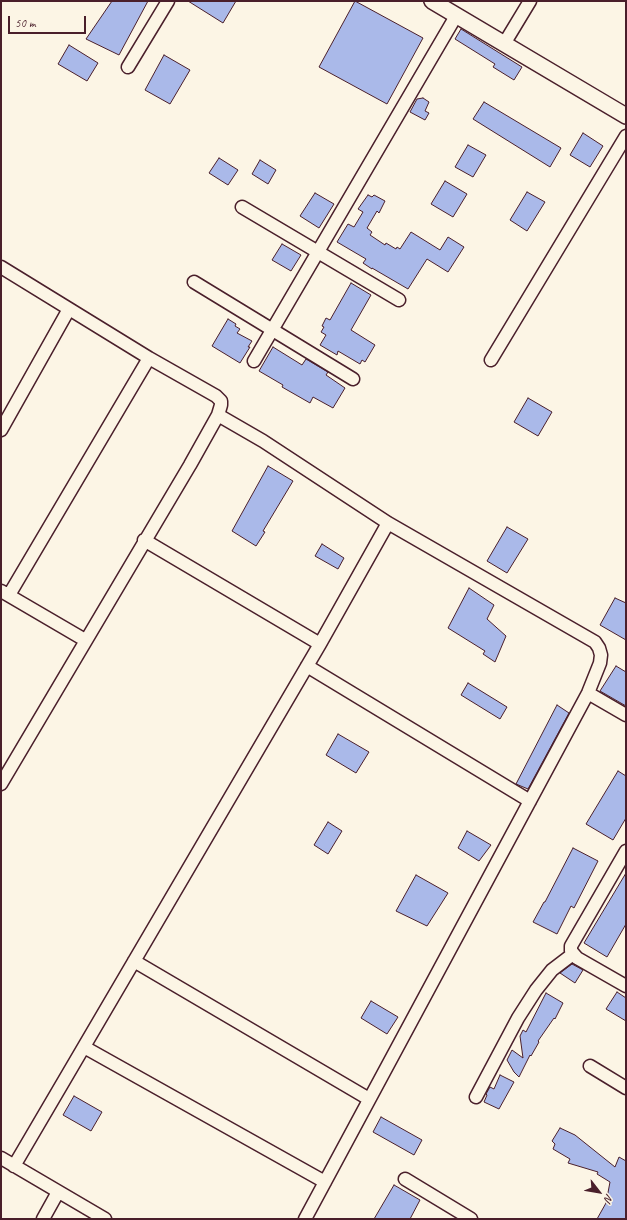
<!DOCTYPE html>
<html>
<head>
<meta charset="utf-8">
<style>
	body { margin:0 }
	#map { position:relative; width:627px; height:1220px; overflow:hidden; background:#fcf5e5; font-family:Caveat,sans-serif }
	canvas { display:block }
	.frame { position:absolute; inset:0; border:2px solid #4a1f2b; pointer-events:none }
	.north { position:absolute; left:579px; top:1172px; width:40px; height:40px; -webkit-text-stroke:3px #fcf5e5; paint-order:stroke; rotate:121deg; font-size:11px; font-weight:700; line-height:16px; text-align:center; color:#4a1f2b }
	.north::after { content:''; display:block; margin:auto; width:14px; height:18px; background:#4a1f2b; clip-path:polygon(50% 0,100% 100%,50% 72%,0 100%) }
	.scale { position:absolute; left:8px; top:16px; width:78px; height:18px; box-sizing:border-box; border:2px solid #4a1f2b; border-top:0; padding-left:5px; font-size:12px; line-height:14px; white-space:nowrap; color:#4a1f2b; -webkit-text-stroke:3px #fcf5e5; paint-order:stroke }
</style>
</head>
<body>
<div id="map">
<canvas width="627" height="1220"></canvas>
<div class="frame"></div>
<div class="north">N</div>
<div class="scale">50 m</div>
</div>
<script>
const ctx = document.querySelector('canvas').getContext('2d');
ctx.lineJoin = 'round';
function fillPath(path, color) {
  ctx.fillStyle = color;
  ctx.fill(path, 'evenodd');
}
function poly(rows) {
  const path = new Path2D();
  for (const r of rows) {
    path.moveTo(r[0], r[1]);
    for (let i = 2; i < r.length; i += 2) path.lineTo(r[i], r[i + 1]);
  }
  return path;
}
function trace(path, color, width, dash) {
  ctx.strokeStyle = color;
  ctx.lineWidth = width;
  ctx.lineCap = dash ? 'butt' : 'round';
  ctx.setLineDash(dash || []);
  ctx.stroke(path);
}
const building = poly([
	[112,1,148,1,119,55,86,39,112,1],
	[188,1,236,1,223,23,188,1],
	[355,1,423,38,387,104,319,67,355,1],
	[461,29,522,67,514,80,493,67,495,64,455,39,461,29],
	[69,45,98,63,87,81,58,64,69,45],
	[164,55,190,70,170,104,145,90,164,55],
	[423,98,429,102,425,111,429,113,425,120,410,112,417,99,423,98],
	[484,102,561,148,550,167,473,119,484,102],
	[583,133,603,146,590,167,570,155,583,133],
	[468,145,486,155,473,177,455,167,468,145],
	[219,158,238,170,228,185,209,173,219,158],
	[260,160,276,170,268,184,252,174,260,160],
	[445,181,467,194,453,217,431,204,445,181],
	[527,192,545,202,527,231,510,220,527,192],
	[315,193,334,204,319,228,300,216,315,193],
	[368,195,372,197,374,195,385,201,379,213,377,211,367,228,372,232,370,235,385,245,386,243,396,249,397,247,400,249,411,232,440,250,448,237,464,247,448,272,427,259,408,289,372,268,372,269,363,263,366,259,337,242,348,224,354,227,363,212,358,209,368,195],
	[282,244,301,255,291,271,272,260,282,244],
	[351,283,371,295,351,330,375,345,365,362,362,360,360,364,338,351,337,355,320,345,326,335,321,332,324,327,322,326,326,318,330,320,351,283],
	[228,319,236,324,235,326,240,329,237,333,252,341,248,347,250,347,240,363,212,346,228,319],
	[273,347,302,365,306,359,328,372,326,375,345,388,333,408,313,397,310,403,282,387,283,385,259,371,273,347],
	[528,398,552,412,538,436,514,422,528,398],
	[268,466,293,481,263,531,265,532,256,546,232,531,268,466],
	[507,527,528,539,507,573,487,561,507,527],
	[322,544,344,558,338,569,315,556,322,544],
	[469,588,494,605,487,619,506,636,495,662,483,654,485,651,448,628,469,588],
	[615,598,626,603,626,640,600,625,615,598],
	[616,666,626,672,626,706,600,691,616,666],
	[468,683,507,707,500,719,461,695,468,683],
	[557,705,569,713,528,789,516,784,557,705],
	[338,734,369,752,356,773,326,755,338,734],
	[618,771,626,776,626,818,613,840,586,824,618,771],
	[328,822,342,831,328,854,314,845,328,822],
	[467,831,491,845,479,861,458,848,467,831],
	[573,848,598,861,574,908,571,906,557,934,533,922,544,902,545,902,573,848],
	[626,873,626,924,607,957,584,943,626,873],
	[416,875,448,893,427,926,396,911,416,875],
	[572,964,583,970,575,983,560,973,572,964],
	[617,992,626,998,626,1021,606,1009,617,992],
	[546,993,563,1003,555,1019,554,1018,538,1041,539,1042,531,1056,530,1055,519,1077,514,1072,507,1060,512,1050,523,1058,520,1036,523,1030,526,1032,546,993],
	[371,1001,398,1017,387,1034,361,1018,371,1001],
	[500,1075,514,1082,499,1109,484,1102,487,1095,486,1094,490,1087,494,1089,500,1075],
	[74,1096,102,1112,91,1131,63,1115,74,1096],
	[381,1117,422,1140,414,1155,373,1132,381,1117],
	[560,1128,575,1135,615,1167,619,1157,626,1161,626,1219,597,1219,606,1203,610,1182,597,1174,598,1172,568,1163,570,1159,553,1149,555,1144,552,1141,560,1128],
	[394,1185,420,1200,410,1219,374,1219,394,1185]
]);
fillPath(building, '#aab9e9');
trace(building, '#4a1f2b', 1);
const minor = poly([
	[504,44,530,1],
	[128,67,168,1],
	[242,207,399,300],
	[1,267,149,358,216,396,221,401,221,405,218,415,190,465,1,784],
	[194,282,353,379],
	[491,360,626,136],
	[254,361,456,16],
	[218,415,263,441,388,523,595,642,599,648,601,655,600,663,588,693,305,1219],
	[1,430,69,309],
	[144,540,320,644],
	[1,591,85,640],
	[9,595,149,358],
	[307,666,530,801],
	[588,693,626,715],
	[626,851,571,946,571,951,577,958,626,986],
	[134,961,369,1099],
	[84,1047,325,1182],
	[590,1066,626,1088],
	[476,1097,518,1018,536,990,552,970,573,954],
	[1,1158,105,1219],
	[14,1166,320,644,388,523],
	[405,1179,471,1219],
	[43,1219,58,1192]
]);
const major = poly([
	[432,1,626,116]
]);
trace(minor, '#4a1f2b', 15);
trace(major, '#4a1f2b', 18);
trace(minor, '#fcf5e5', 12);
trace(major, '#fcf5e5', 15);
</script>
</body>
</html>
